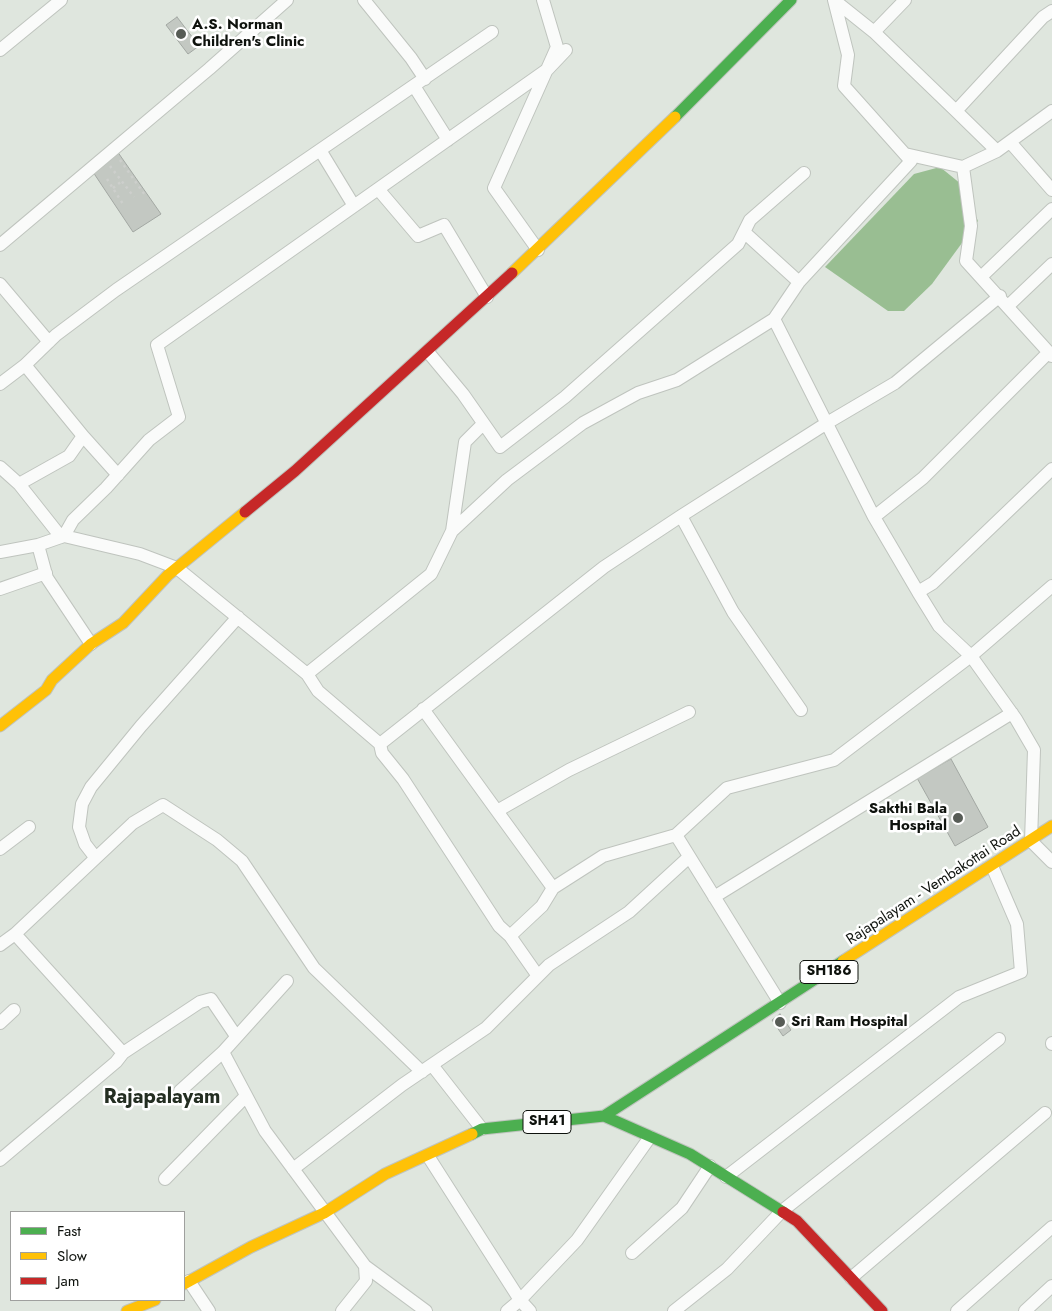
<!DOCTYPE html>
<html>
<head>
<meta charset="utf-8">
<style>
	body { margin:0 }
	#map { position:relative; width:1052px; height:1311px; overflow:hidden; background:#dfe6de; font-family:Jost,sans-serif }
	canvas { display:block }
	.legend { position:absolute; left:10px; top:1211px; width:175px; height:90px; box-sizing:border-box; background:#fff; border:1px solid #9fa09e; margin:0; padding:6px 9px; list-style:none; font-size:15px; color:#0e120d }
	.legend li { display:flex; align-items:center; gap:10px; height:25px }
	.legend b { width:25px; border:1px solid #9fa09e }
</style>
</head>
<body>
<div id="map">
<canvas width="1052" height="1311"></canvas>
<ul class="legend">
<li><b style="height:6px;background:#4caf50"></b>Fast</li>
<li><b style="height:6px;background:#ffc107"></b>Slow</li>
<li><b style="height:6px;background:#c62828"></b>Jam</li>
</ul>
</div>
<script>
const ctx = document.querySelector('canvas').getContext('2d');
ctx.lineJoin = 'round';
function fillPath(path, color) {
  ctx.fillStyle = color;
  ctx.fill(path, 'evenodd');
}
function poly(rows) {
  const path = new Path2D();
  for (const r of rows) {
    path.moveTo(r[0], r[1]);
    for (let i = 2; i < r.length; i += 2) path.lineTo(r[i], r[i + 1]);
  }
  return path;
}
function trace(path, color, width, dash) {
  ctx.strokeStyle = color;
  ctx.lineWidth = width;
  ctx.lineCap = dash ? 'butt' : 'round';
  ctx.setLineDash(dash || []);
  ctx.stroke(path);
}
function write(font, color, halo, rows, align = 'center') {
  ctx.font = font + ' Jost,sans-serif';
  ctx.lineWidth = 5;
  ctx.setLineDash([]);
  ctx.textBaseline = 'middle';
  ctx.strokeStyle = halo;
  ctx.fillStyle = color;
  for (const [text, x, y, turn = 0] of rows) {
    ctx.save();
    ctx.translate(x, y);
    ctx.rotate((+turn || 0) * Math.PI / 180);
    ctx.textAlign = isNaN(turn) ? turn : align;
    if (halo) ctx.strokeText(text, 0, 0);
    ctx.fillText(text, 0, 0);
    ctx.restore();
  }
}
fillPath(poly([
	[940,167,961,184,978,221,932,284,904,311,888,311,825,267,914,174]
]), '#99be92');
const building = poly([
	[177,17,199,46,188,54,166,25,177,17],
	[117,151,161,214,133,232,91,169,117,151],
	[951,759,988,827,955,846,917,778,951,759],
	[780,1014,791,1030,783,1036,772,1020,780,1014]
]);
fillPath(building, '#c3c8c2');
trace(building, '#a2a7a2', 1);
const street = poly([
	[364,0,411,58,425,79],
	[834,0,874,32,956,111,1043,17,1052,11],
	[874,32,905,0],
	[0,50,61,0],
	[414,86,448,140],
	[956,111,997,151,1052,111],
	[1010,142,1052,190],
	[320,150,354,206],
	[905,154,963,167,997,151],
	[963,167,971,226,966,261,1052,356],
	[378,189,418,236,444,225,487,297],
	[744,232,799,282],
	[0,245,209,69,287,0],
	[538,250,494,188,557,47,543,0],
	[981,277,1052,209],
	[0,284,49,342],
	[1008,306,1052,264],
	[774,319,874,517,918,592,939,626,971,656,1016,719,1034,750,1031,841,1052,862],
	[428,352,463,394,500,447,565,397,738,244,750,220,804,173],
	[25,365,83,436,69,456,19,484,61,537],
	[0,384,25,365,56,335,116,290,492,32],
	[83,436,118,475],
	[0,467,19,484],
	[681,516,733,612,801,710],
	[874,517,923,478,1049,352],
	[452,531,507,480,583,423,638,393,677,380,774,319,799,282,911,161,844,86,848,55,834,0],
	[64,536,73,520,106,488,149,440,179,417,157,345,548,69,566,50],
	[38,545,47,578,91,644],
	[0,552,38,545,64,536,140,554,177,568,307,674,318,691,380,744,382,753,403,779,499,926,510,936,538,976],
	[0,589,46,573],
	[918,592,933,583,1052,469],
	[307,674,431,574,452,531,465,442,483,424],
	[423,709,497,811],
	[380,744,604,567,681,516,827,423,895,383,1000,296],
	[676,835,780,1003],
	[0,849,29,827],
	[95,857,85,844,79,827,82,804,91,787,141,726,238,617],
	[553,888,497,811,569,770,689,712],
	[714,897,1012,713],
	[15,934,123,1053],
	[510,936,542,906,553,888,603,856,676,835,727,788,834,760,971,656,1052,586],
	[0,945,15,934,133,823,163,805,217,840,242,861,314,968,422,1072],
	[0,1023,14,1010],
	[1052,1043,1052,1044],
	[223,1052,265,1131,365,1266,366,1281,342,1311],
	[432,1065,482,1129],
	[180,1091,223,1052,287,981],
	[428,1156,520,1300,530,1311],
	[0,1160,116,1062,123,1053,200,1002,211,999,236,1036],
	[293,1169,402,1085,486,1028,549,965,629,912,689,857],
	[726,1177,959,997,1021,972,1017,924,992,866],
	[165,1179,245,1097],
	[632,1253,682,1208,710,1166],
	[365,1266,426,1311],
	[851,1278,1045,1113],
	[189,1281,209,1311],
	[507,1311,520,1300,577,1240,650,1137],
	[674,1311,727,1269,782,1211,999,1039],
	[957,1311,1052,1227],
	[1025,1311,1052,1286]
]);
const fast = poly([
	[675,117,791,0],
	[604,1116,843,961],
	[472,1134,482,1129,604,1116,690,1154,783,1212]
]);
const slow = poly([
	[512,273,675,117],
	[0,726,46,690,52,680,91,644,123,623,168,575,245,512],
	[843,961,1052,826],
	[184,1284,251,1247,324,1213,385,1174,472,1134],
	[127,1311,155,1300]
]);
const jam = poly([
	[245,512,295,471,512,273],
	[783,1212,797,1221,882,1311]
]);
trace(street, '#bfc4be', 14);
trace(fast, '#bfc4be', 13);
trace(slow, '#bfc4be', 13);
trace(jam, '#bfc4be', 13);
trace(poly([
	[120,160,145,195],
	[110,166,134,197],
	[107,179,123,204],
	[113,188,122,181]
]), '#cdcfcc', 2.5, [2.5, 4]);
trace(street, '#fafbfa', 12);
trace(fast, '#4caf50', 11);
trace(slow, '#ffc107', 11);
trace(jam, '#c62828', 11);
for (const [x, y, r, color] of [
	[181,34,6,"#575c56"],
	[958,818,6,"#575c56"],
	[780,1022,6,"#575c56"]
]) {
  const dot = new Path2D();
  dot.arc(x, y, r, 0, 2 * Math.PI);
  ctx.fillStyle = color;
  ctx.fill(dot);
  trace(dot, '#fff', 2);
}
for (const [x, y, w] of [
	[829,972,58],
	[547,1122,48]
]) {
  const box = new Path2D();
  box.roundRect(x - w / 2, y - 11.5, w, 23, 4);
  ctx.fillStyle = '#fff';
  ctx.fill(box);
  trace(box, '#0e120d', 1);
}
write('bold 14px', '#0e120d', null, [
	["SH186",829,972],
	["SH41",547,1122]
]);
write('bold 15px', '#0e120d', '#fff', [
	["A.S. Norman",192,25],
	["Children's Clinic",192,42],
	["Sakthi Bala",947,809,"right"],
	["Hospital",947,826,"right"],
	["Sri Ram Hospital",791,1022]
], 'left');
write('15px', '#0e120d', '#fff', [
	["Rajapalayam - Vembakottai Road",934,886,-33]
]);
write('bold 20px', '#242e22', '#fff', [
	["Rajapalayam",162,1098]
]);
</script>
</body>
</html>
